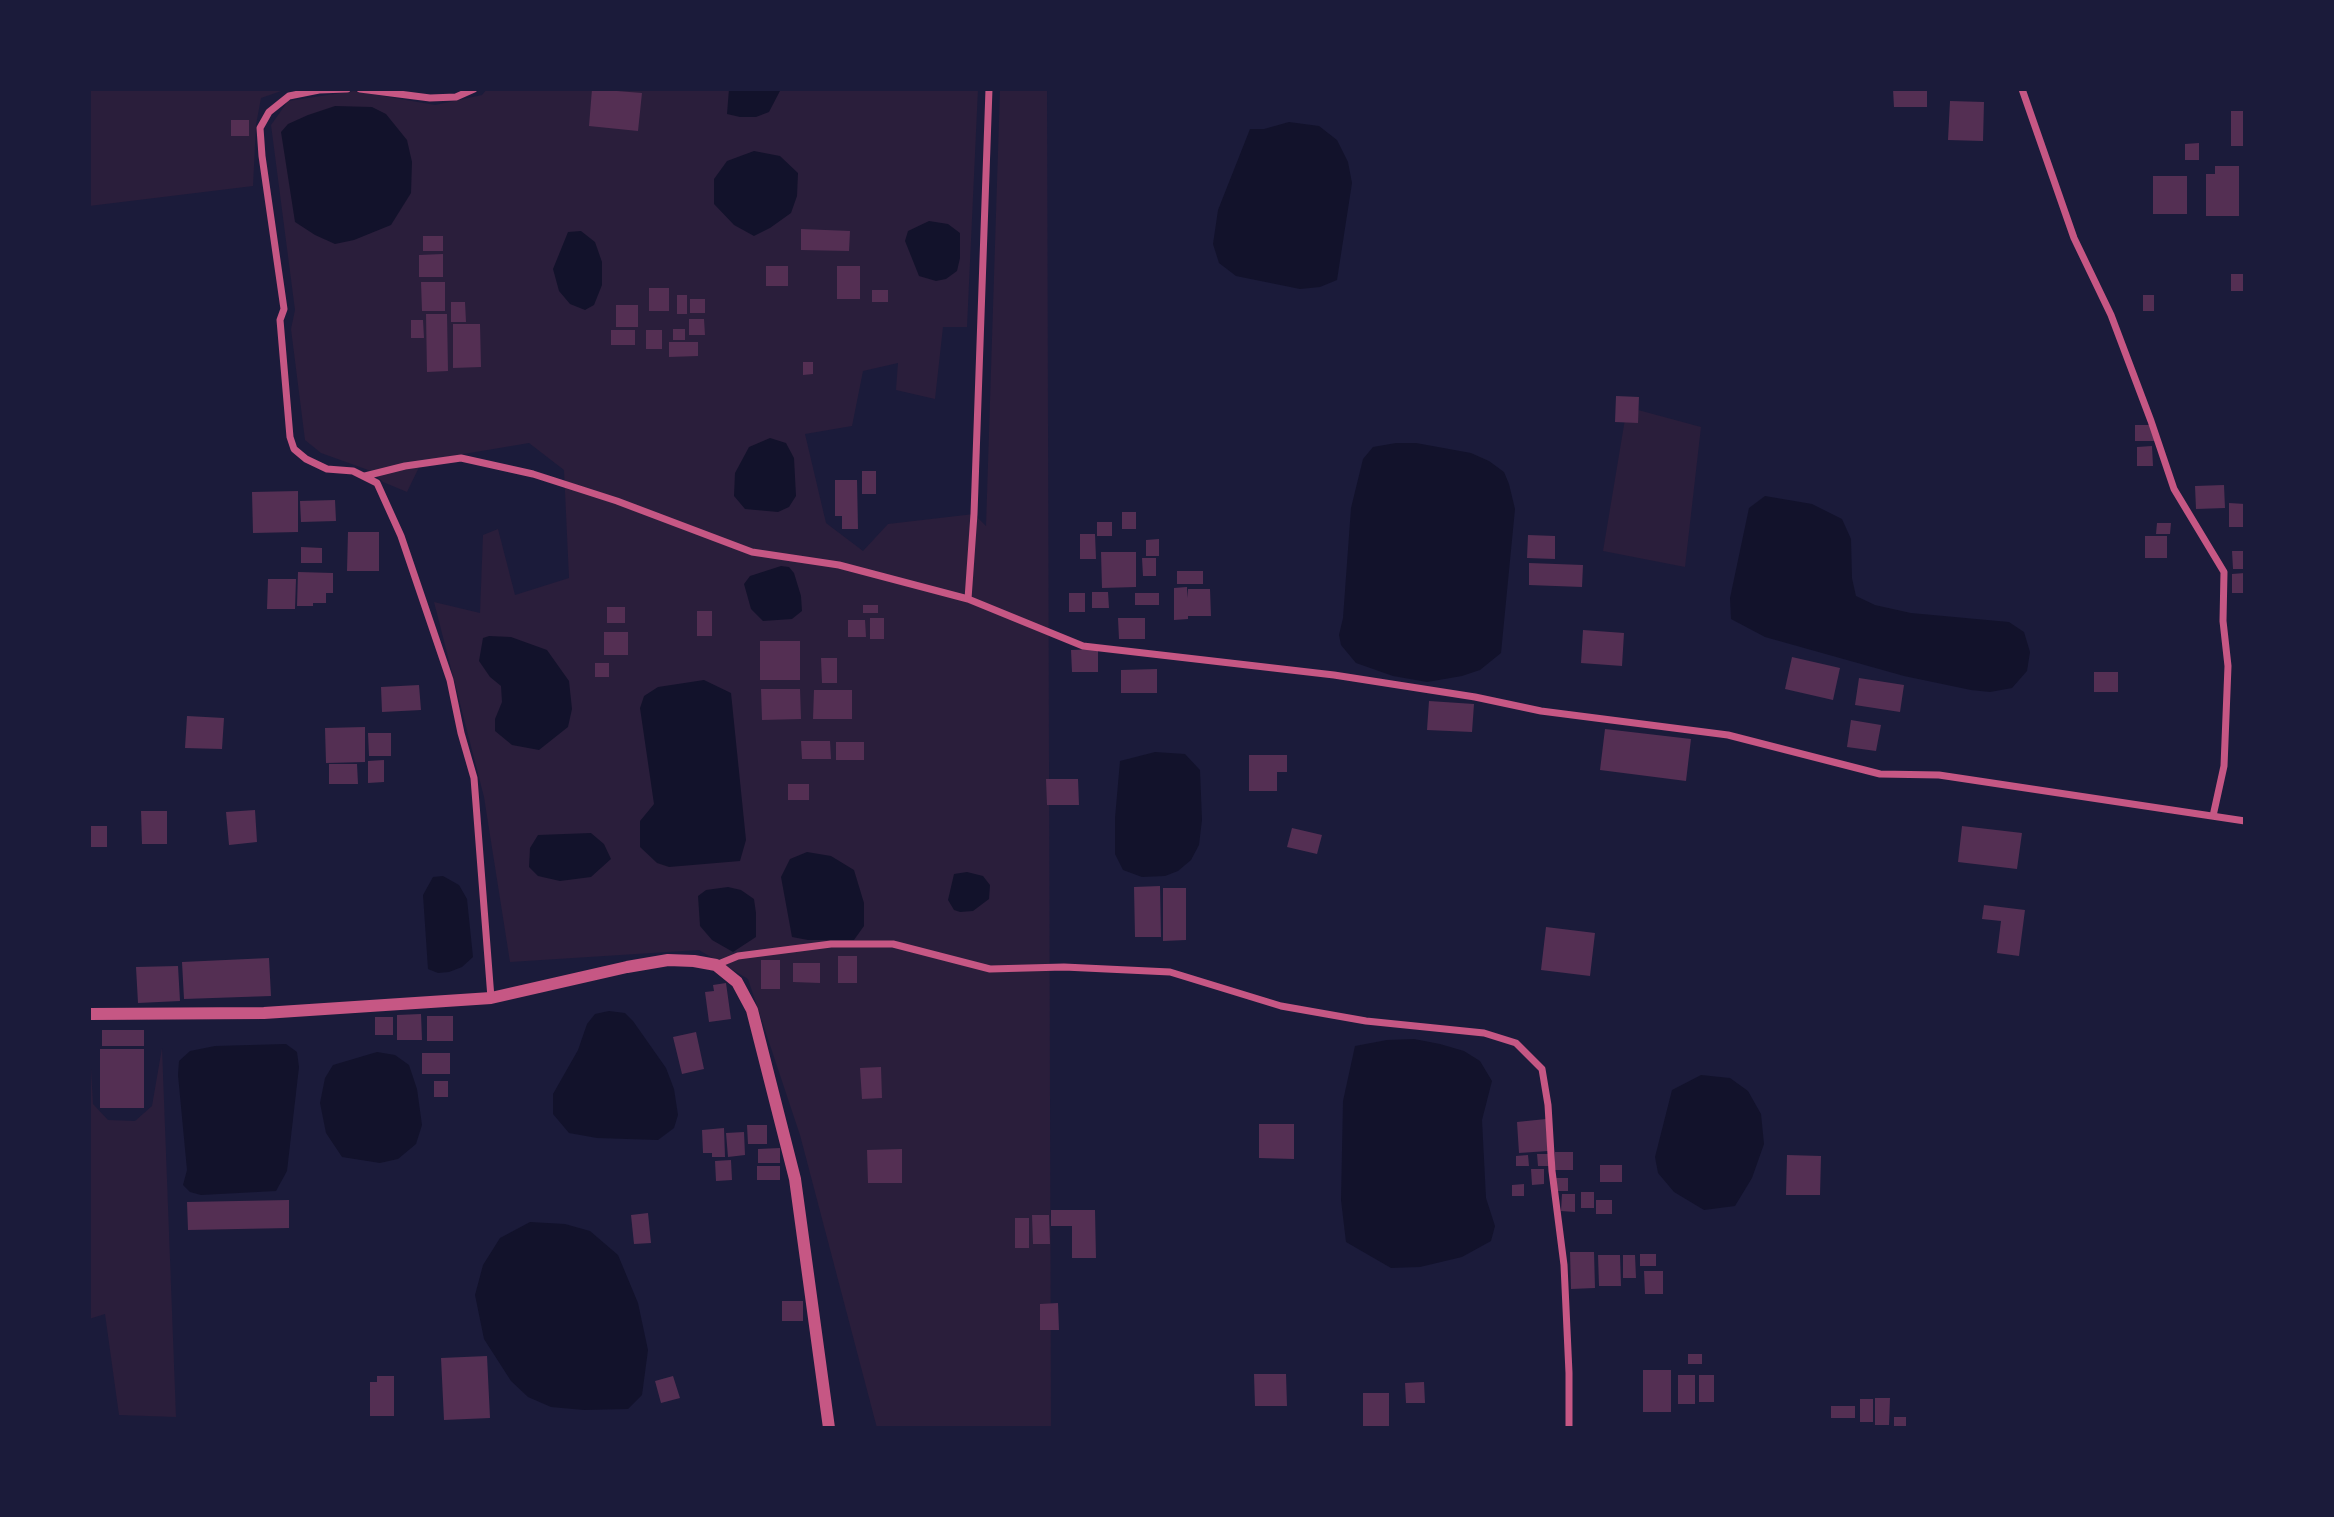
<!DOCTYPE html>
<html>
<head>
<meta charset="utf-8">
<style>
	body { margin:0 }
	#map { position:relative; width:2334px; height:1517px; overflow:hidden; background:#1b1b3a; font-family:Arial,sans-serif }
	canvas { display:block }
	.frame { position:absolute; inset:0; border:91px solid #1b1b3a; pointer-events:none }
</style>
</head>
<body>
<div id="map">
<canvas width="2334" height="1517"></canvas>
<div class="frame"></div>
</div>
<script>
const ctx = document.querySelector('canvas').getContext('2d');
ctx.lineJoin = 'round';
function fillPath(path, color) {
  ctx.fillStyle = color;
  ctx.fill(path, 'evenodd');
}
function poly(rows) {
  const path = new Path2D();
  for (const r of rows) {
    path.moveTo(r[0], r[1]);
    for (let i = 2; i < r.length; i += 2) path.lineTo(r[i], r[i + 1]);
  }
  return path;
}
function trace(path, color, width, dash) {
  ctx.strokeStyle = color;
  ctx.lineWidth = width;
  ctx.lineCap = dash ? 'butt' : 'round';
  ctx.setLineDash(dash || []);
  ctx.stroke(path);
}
fillPath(poly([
	[89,89,287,89,261,98,256,125,253,186,89,206],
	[487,89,978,89,967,327,943,327,935,399,896,390,898,363,863,371,852,426,805,434,826,523,863,551,888,524,974,514,986,526,1000,89,1047,89,1051,1428,877,1428,800,1135,748,979,699,950,510,962,484,797,434,602,480,613,483,535,498,529,515,595,569,578,564,470,529,443,422,461,407,492,383,482,371,471,321,453,305,440,291,329,295,310,271,125,288,101,354,91,435,105,482,95],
	[1627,407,1701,427,1685,567,1603,551],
	[89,1033,93,1104,108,1120,135,1121,152,1106,162,1048,176,1417,119,1415,105,1314,89,1319]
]), '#2a1e3b');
fillPath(poly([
	[729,89,781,89,769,112,756,117,740,117,727,114],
	[335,106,372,107,386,114,407,140,412,162,411,193,391,225,354,240,335,244,315,235,295,222,281,132,288,124,308,115],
	[1289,122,1319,126,1337,140,1348,162,1352,183,1337,280,1320,287,1300,289,1236,276,1219,263,1213,244,1218,210,1250,129,1264,129],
	[754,151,780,156,798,173,797,196,791,213,770,228,754,236,734,225,714,204,714,179,727,161],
	[929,221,948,224,960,233,960,258,957,271,946,279,936,281,919,276,905,241,908,231],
	[581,231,595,242,602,262,602,285,594,305,585,310,570,304,559,291,553,269,568,232],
	[770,438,786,443,794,458,796,496,789,507,778,512,745,509,734,496,735,473,749,447],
	[1396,443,1416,443,1471,453,1489,461,1504,472,1509,484,1515,509,1501,653,1480,670,1462,676,1427,682,1393,676,1356,663,1341,645,1339,635,1343,618,1351,508,1363,459,1373,447],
	[1765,496,1812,504,1842,519,1851,539,1852,578,1856,596,1875,605,1911,613,2009,622,2024,632,2030,652,2027,671,2012,688,1990,692,1971,690,1904,676,1765,637,1731,619,1730,598,1749,508],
	[781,566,789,567,794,573,801,596,802,611,792,619,763,621,751,609,744,584,750,576],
	[489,636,511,637,547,650,569,681,572,709,568,727,539,750,512,745,495,731,495,719,502,702,501,686,490,677,479,661,483,638],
	[704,680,731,693,746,840,740,861,669,867,657,863,640,847,640,821,654,804,640,708,644,696,658,687],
	[1155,752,1185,754,1200,770,1202,820,1199,845,1191,860,1178,871,1165,876,1142,877,1123,870,1115,854,1115,818,1120,761],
	[591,833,604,844,611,859,591,877,560,881,538,876,529,867,530,848,538,835],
	[807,852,831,856,854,870,864,903,864,926,854,940,808,940,792,937,781,877,790,859],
	[967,872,983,876,990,885,989,899,973,911,960,912,954,910,948,900,954,874],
	[443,876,459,885,467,899,473,957,462,967,449,972,438,973,428,969,423,895,433,877],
	[728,887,741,890,754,899,756,913,756,937,733,952,712,940,700,926,698,896,706,890],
	[609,1011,625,1013,633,1021,666,1068,674,1089,678,1115,674,1128,658,1140,597,1138,569,1133,553,1114,553,1094,578,1050,587,1024,595,1014],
	[1414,1039,1440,1044,1464,1051,1480,1061,1492,1081,1482,1120,1486,1198,1495,1226,1491,1241,1462,1257,1420,1267,1391,1268,1346,1242,1341,1200,1343,1101,1355,1046,1387,1040],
	[286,1044,297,1052,299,1067,287,1171,276,1191,201,1195,190,1192,183,1185,187,1170,178,1075,179,1061,190,1051,215,1046],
	[377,1052,395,1055,409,1065,417,1089,422,1125,416,1144,398,1159,380,1163,342,1157,326,1133,320,1103,325,1078,333,1065],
	[1701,1075,1730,1078,1748,1091,1761,1114,1764,1144,1752,1178,1735,1206,1704,1210,1674,1192,1658,1173,1655,1157,1672,1090],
	[530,1222,565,1224,590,1231,618,1255,638,1303,648,1350,642,1395,628,1409,584,1410,551,1407,528,1397,511,1381,484,1339,475,1295,483,1265,500,1238]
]), '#12122b');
fillPath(poly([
	[592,89,642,93,638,131,589,126],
	[1893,89,1927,89,1927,107,1894,107],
	[1950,101,1984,102,1983,141,1948,140],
	[2231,111,2245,111,2245,146,2231,146],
	[231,120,249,120,249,136,231,136],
	[2199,143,2199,160,2185,160,2185,144],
	[2215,166,2239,166,2239,216,2206,216,2206,174,2215,174],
	[2153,176,2187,176,2187,214,2153,214],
	[801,229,850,231,849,251,801,250],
	[423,236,443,236,443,251,423,251],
	[443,254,443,277,419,277,419,255],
	[766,266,788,266,788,286,766,286],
	[837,266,860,266,860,299,837,299],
	[2231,274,2245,274,2245,291,2231,291],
	[421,282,445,282,445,311,422,311],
	[649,288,669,288,669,311,649,311],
	[872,290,888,290,888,302,872,302],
	[677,295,687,295,687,314,677,314],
	[2143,295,2154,295,2154,311,2143,311],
	[690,299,705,299,705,313,690,313],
	[451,302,465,302,466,322,451,322],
	[616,305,638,305,638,327,616,327],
	[426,314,447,314,448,371,427,372],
	[689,319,704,319,705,335,689,335],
	[411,320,423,320,424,338,411,338],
	[453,324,480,324,481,367,453,368],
	[673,329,685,329,685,340,673,340],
	[611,330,635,330,635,345,611,345],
	[646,330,662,330,662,349,646,349],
	[669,342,698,342,698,356,669,357],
	[803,362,813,362,813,374,803,375],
	[1616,396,1639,397,1638,423,1615,422],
	[2135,425,2154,425,2154,441,2135,441],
	[2152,446,2153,466,2137,466,2137,447],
	[862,471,876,471,876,494,862,494],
	[835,480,857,480,858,529,842,529,842,516,835,516],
	[2224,485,2225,508,2196,509,2195,486],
	[298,491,298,532,253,533,252,492],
	[335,500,336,521,301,522,300,501],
	[2229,503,2245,504,2245,527,2229,527],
	[1122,512,1136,512,1136,529,1122,529],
	[1097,522,1112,522,1112,536,1097,536],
	[2157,523,2171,523,2170,534,2156,534],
	[348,532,379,532,379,571,347,571],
	[1080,534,1095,534,1096,559,1080,559],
	[1528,535,1555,536,1555,559,1527,558],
	[2145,536,2167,536,2167,558,2145,558],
	[1159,539,1159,556,1146,556,1146,540],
	[301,547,322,548,322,563,301,563],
	[2232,551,2245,551,2245,569,2233,569],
	[1101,552,1136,552,1136,587,1102,588],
	[1142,558,1156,558,1156,576,1143,576],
	[1529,563,1583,565,1582,587,1529,585],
	[1177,571,1203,571,1203,584,1177,584],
	[298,572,333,573,333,593,326,593,326,603,313,603,313,606,297,606],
	[2245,573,2245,593,2232,593,2232,574],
	[268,579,296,579,295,609,267,609],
	[1187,587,1187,598,1188,589,1210,589,1211,616,1188,616,1188,619,1174,620,1174,588],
	[1092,592,1108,592,1109,608,1092,608],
	[1069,593,1085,593,1085,612,1069,612],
	[1135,593,1159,593,1159,605,1135,605],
	[863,605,878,605,878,613,863,613],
	[607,607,625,607,625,623,607,623],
	[697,611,712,611,712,636,697,636],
	[870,618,884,618,884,639,870,639],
	[1118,618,1145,618,1145,639,1119,639],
	[848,620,865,620,866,637,848,637],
	[1583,630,1624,633,1622,666,1581,663],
	[604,632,628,632,628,655,604,655],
	[760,641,800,641,800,680,760,680],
	[1098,649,1098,672,1072,672,1071,650],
	[1792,657,1840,668,1833,700,1785,689],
	[821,658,837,658,837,683,822,683],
	[595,663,609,663,609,677,595,677],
	[1157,669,1157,693,1121,693,1121,670],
	[2094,672,2118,672,2118,692,2094,692],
	[1859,678,1904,685,1900,712,1855,705],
	[419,685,421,710,382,712,381,687],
	[761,689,800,689,801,719,762,720],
	[814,690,852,690,852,719,813,719],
	[1429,701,1474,704,1472,732,1427,730],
	[187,716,224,718,222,749,185,748],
	[1851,720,1881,725,1876,751,1847,747],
	[365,727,365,762,326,763,325,728],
	[1605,729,1691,739,1686,781,1600,770],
	[368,733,391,733,391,756,369,756],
	[801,741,830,741,831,759,802,759],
	[836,742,864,742,864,760,836,760],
	[1249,755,1287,755,1287,772,1277,772,1277,791,1249,791],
	[384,760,384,782,368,783,368,761],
	[329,764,357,764,358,784,329,784],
	[1046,779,1078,779,1079,805,1047,805],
	[788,784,809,784,809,800,788,800],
	[255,810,257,842,229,845,226,812],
	[141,811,167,811,167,844,142,844],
	[90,826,107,826,107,847,89,847],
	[1962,826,2022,833,2017,869,1958,862],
	[1292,828,1322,835,1317,854,1287,847],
	[1160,886,1161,937,1135,937,1134,887],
	[1163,888,1186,888,1186,940,1163,941],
	[1984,905,2025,910,2019,956,1997,953,2001,921,1982,919],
	[1546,927,1595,933,1590,976,1541,970],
	[838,956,857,956,857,983,838,983],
	[269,958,271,996,184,999,182,962],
	[761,960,780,960,780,989,761,989],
	[793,963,820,963,820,983,793,982],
	[178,966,180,1001,138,1003,136,967],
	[726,983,731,1019,709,1022,705,992,714,991,713,985],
	[421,1014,422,1040,397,1040,397,1015],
	[427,1016,453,1016,453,1041,427,1041],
	[375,1017,393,1017,393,1035,375,1035],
	[102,1030,144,1030,144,1046,102,1046],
	[696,1032,704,1069,682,1074,673,1037],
	[100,1049,144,1049,144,1108,100,1108],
	[422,1053,450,1053,450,1074,422,1074],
	[881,1067,882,1098,862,1099,860,1068],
	[434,1081,448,1081,448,1097,434,1097],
	[1546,1119,1548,1151,1519,1153,1517,1122],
	[1259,1124,1294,1124,1294,1159,1259,1158],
	[747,1125,767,1125,767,1144,748,1144],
	[724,1128,725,1157,712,1157,712,1153,703,1153,702,1130],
	[744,1132,745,1155,728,1157,726,1133],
	[780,1148,780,1163,758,1163,758,1149],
	[902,1149,902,1183,868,1183,867,1150],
	[1555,1152,1573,1152,1573,1170,1555,1170],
	[1537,1154,1548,1154,1549,1166,1538,1166],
	[1528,1155,1529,1166,1516,1166,1516,1156],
	[1787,1155,1821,1156,1820,1195,1786,1195],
	[731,1160,732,1180,716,1181,715,1161],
	[1600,1165,1622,1165,1622,1182,1600,1182],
	[757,1166,780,1166,780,1180,757,1180],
	[1531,1169,1544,1169,1544,1184,1532,1185],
	[1556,1178,1568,1178,1568,1191,1556,1191],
	[1524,1184,1524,1196,1512,1196,1512,1185],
	[1581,1192,1594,1192,1594,1208,1581,1208],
	[1562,1194,1575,1194,1575,1212,1561,1211],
	[289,1200,289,1228,188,1230,187,1202],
	[1596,1200,1612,1200,1612,1214,1596,1214],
	[1051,1210,1095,1210,1096,1258,1072,1258,1072,1226,1051,1226],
	[648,1213,651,1243,634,1244,631,1215],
	[1032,1215,1049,1215,1050,1244,1033,1244],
	[1015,1218,1029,1218,1029,1248,1015,1248],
	[1570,1252,1594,1252,1595,1288,1571,1289],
	[1640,1254,1656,1254,1656,1266,1640,1266],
	[1598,1255,1620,1255,1621,1286,1599,1286],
	[1623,1255,1635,1255,1636,1278,1623,1278],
	[1644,1271,1663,1271,1663,1294,1645,1294],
	[782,1301,803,1301,803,1321,782,1321],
	[1058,1303,1059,1330,1040,1330,1040,1304],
	[1688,1354,1702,1354,1702,1364,1688,1364],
	[487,1356,490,1418,444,1420,441,1358],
	[1643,1370,1671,1370,1671,1412,1643,1412],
	[1254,1374,1286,1374,1287,1406,1255,1406],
	[1678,1375,1695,1375,1695,1404,1678,1404],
	[1699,1375,1714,1375,1714,1402,1699,1402],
	[377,1376,394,1376,394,1416,370,1416,370,1382,377,1382],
	[673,1376,680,1398,661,1403,655,1381],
	[1424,1382,1425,1403,1406,1403,1405,1383],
	[1363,1393,1389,1393,1389,1427,1363,1428],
	[1875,1398,1890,1398,1889,1425,1875,1425],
	[1860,1399,1873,1399,1873,1422,1860,1422],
	[1831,1406,1855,1406,1855,1418,1831,1418],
	[1894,1417,1906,1417,1906,1428,1894,1428]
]), '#542f53');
trace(poly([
	[347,89,319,90,289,96,269,112,260,128,262,156,284,309,280,320,290,437,294,449,306,459,327,469,353,471,377,483,401,536,450,680,461,733,474,778,491,998],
	[360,89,430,98,456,97,474,89],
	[2022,89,2074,238,2111,315,2151,421,2174,489,2224,572,2223,621,2228,666,2224,766,2213,816],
	[365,476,405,466,461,458,533,474,617,501,752,552,839,565,968,599,1083,646,1334,675,1475,697,1541,711,1728,735,1880,774,1939,775,2245,821],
	[968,599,974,514,989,89],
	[716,965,738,956,831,944,893,944,990,969,1064,967,1170,972,1281,1006,1366,1021,1484,1033,1516,1043,1542,1069,1548,1105,1552,1171,1564,1265,1569,1373,1569,1428]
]), '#c65784', 7);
trace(poly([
	[89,1014,264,1013,491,998,627,967,668,960,694,961,716,965,737,982,752,1010,795,1179,829,1428]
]), '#c65784', 12);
</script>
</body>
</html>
